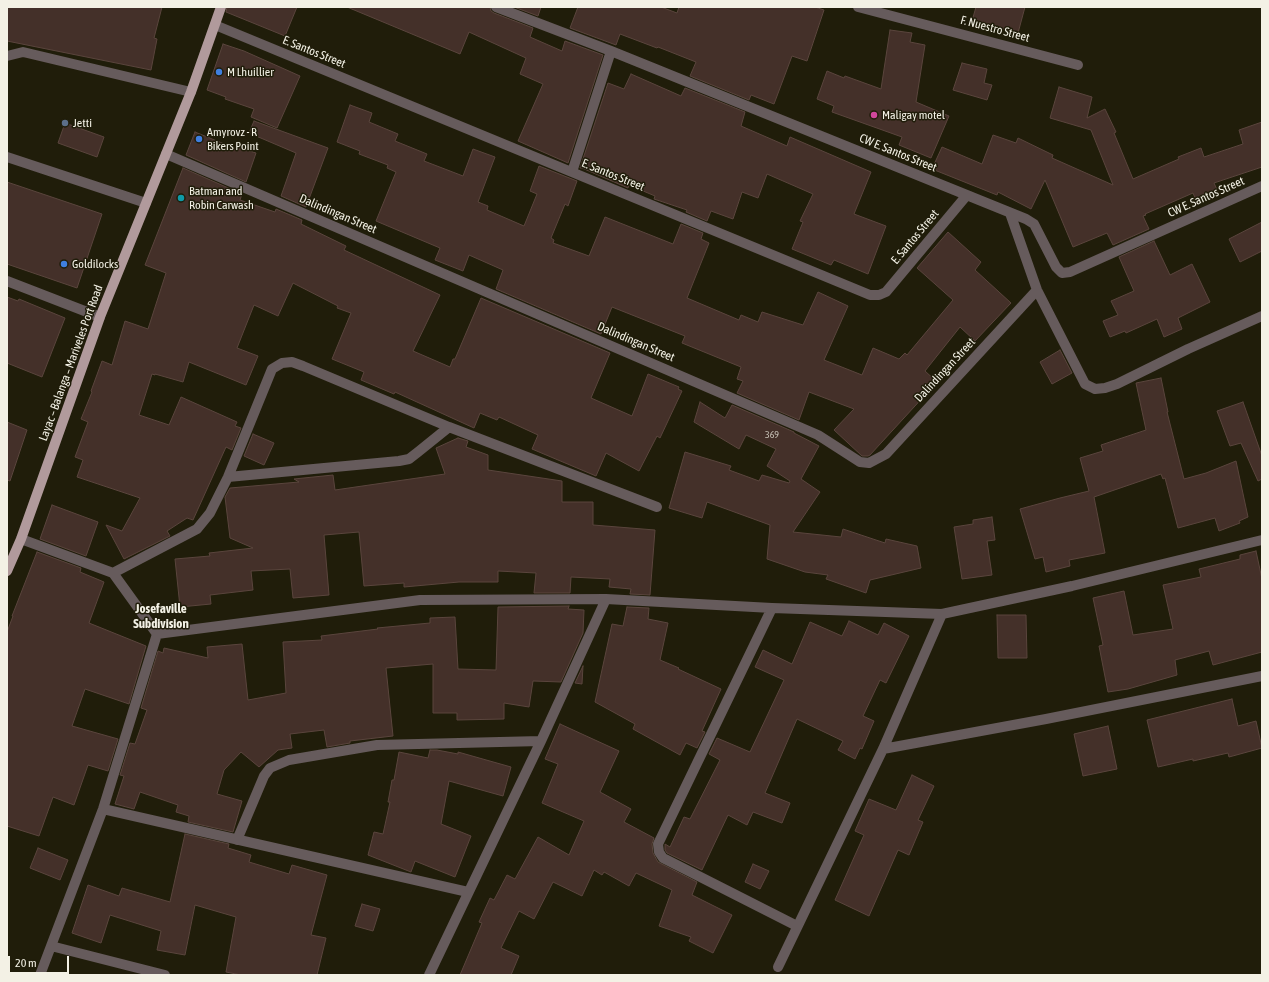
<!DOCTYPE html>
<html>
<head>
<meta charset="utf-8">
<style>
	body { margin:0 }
	#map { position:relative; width:1269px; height:982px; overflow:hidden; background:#201d0a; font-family:"Asap Condensed",sans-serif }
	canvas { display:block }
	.frame { position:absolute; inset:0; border:8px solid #f3f1e5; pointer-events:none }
	.scale { position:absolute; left:8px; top:956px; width:61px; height:18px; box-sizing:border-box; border:2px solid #f3f1e5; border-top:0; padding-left:5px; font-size:12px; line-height:14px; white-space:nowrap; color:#f3f1e5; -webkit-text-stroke:3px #201d0a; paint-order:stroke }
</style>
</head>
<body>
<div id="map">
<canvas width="1269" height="982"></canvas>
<div class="frame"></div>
<div class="scale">20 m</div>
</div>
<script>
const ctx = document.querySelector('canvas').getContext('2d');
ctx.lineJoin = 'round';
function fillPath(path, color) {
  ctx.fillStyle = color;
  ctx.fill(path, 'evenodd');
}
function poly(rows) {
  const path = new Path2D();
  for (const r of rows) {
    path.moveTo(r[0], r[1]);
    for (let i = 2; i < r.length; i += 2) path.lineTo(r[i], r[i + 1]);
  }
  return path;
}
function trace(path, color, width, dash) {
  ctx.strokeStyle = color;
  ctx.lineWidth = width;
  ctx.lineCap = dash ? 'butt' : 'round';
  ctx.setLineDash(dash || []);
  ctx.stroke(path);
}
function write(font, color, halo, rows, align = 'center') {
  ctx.font = font + ' "Asap Condensed",sans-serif';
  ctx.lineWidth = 3;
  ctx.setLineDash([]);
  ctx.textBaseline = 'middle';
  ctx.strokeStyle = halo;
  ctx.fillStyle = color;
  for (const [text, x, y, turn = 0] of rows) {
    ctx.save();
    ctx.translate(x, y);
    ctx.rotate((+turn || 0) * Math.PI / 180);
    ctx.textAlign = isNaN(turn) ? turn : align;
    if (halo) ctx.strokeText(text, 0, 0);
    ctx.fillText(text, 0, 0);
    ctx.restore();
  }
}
const building = poly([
	[7,7,162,7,154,38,157,39,151,70,7,41,7,7],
	[227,7,297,7,285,36,226,12,227,7],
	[347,7,490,7,491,11,494,13,533,28,530,37,562,51,565,41,603,55,568,163,518,141,543,84,520,74,526,58,469,32,460,54,347,7],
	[514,7,541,7,538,16,514,7],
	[578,7,661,7,677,13,679,7,815,7,824,10,807,61,792,56,774,104,751,95,749,100,690,76,696,62,658,47,657,48,620,34,616,45,570,28,578,7],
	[976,7,1025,7,1018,33,972,21,976,7],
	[890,30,912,33,910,42,925,45,916,102,949,116,931,158,899,145,902,137,832,112,834,106,817,99,827,71,844,78,845,76,881,89,890,30],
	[223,44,244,51,300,76,277,128,251,117,254,109,225,99,226,97,207,90,223,44],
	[962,63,987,69,984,83,992,85,987,100,953,90,962,63],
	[631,74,681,96,685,88,745,112,741,126,787,146,790,137,871,172,854,214,886,226,868,274,834,260,831,265,792,249,803,222,800,221,813,194,767,174,758,198,742,192,733,219,711,211,707,221,686,212,687,210,654,199,655,196,629,185,628,188,582,168,580,168,608,83,624,89,631,74],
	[1059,87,1092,97,1087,118,1105,109,1116,132,1114,133,1133,179,1179,159,1178,157,1201,148,1204,157,1243,144,1239,130,1262,122,1262,167,1214,183,1218,192,1196,200,1193,193,1145,214,1146,215,1143,216,1149,229,1113,245,1107,233,1073,247,1045,180,1031,209,998,192,997,195,932,169,942,147,982,164,993,135,1016,143,1018,138,1053,155,1052,158,1113,185,1091,130,1050,118,1059,87],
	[350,105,372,113,369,122,398,134,395,141,427,154,424,161,463,176,473,149,495,157,478,202,488,206,487,210,524,226,537,194,530,191,539,166,577,181,568,206,565,204,551,238,554,240,553,243,589,256,605,217,673,244,681,224,703,233,701,239,709,243,687,298,739,320,741,315,758,322,762,312,803,325,818,292,848,306,824,360,862,375,873,348,899,359,905,353,907,355,953,300,917,268,948,232,981,262,975,270,1011,303,975,341,960,327,925,371,937,382,870,455,868,456,862,456,834,430,854,409,809,392,799,420,737,393,743,381,737,379,741,367,682,343,685,336,612,307,601,334,496,289,503,270,469,255,463,271,435,260,440,248,376,221,396,172,387,168,388,165,359,154,360,151,337,142,350,105],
	[254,121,328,148,306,207,281,196,296,153,249,133,254,121],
	[65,123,104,137,97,157,58,143,65,123],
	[195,132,239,150,240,148,256,153,246,182,186,155,195,132],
	[183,168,242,194,240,200,275,212,276,209,302,220,301,224,346,246,344,250,440,295,413,351,450,367,453,359,455,359,481,298,610,353,591,398,632,416,648,374,679,387,678,389,682,391,660,438,657,436,639,471,606,453,596,476,532,449,538,435,499,417,497,420,480,413,474,428,395,392,394,394,361,380,364,372,332,359,351,313,337,308,338,306,293,283,278,316,254,305,237,348,258,356,246,385,189,362,183,382,155,374,155,375,152,374,139,415,169,425,181,397,237,422,235,426,241,428,232,450,226,447,193,520,187,518,167,531,170,536,124,559,106,525,122,531,140,498,77,477,83,460,75,457,88,422,81,419,92,392,91,391,102,361,112,365,125,321,148,329,166,273,145,265,183,168],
	[7,182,102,214,77,288,7,264,7,182],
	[1262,222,1262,251,1240,262,1229,239,1262,222],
	[1154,241,1170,275,1192,264,1210,302,1178,318,1182,329,1164,337,1157,319,1126,333,1125,331,1110,337,1103,321,1118,315,1111,301,1134,291,1119,257,1154,241],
	[7,297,18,301,19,299,65,318,42,377,7,363,7,297],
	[1060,350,1072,373,1052,384,1040,362,1060,350],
	[1161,378,1168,412,1167,412,1184,479,1206,473,1236,461,1248,517,1239,521,1240,523,1219,531,1215,518,1178,528,1165,478,1163,479,1161,474,1094,497,1105,553,1069,560,1070,566,1046,572,1043,557,1035,559,1020,509,1060,498,1089,491,1080,458,1103,451,1101,445,1146,430,1136,383,1161,378],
	[700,402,725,418,732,405,794,432,794,433,819,446,801,479,820,492,793,532,841,537,843,529,885,543,886,539,917,546,921,568,870,580,866,593,826,579,828,575,805,572,767,559,770,525,707,502,702,518,669,508,685,452,731,466,729,470,759,481,762,475,789,483,790,481,767,466,776,449,746,435,739,449,694,422,700,402],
	[1243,402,1262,456,1262,479,1258,481,1241,443,1230,446,1217,411,1243,402],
	[7,422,27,430,10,481,7,480,7,422],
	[253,434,274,443,264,465,244,456,253,434],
	[458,438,468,441,466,447,488,455,488,470,562,481,562,502,593,502,593,525,655,530,650,595,630,594,631,589,609,587,610,579,571,577,570,593,534,593,536,573,498,571,498,582,459,582,404,587,404,583,364,586,359,532,324,535,329,595,293,598,290,569,251,571,253,590,210,595,211,604,180,607,175,559,210,556,209,553,253,548,230,538,225,497,230,488,299,482,294,479,333,475,335,490,445,474,436,448,458,438],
	[52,505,98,522,86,556,40,539,52,505],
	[992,517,995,540,987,541,992,575,962,579,954,527,973,524,973,520,992,517],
	[1256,551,1262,579,1262,652,1213,665,1209,651,1175,660,1177,675,1128,689,1108,692,1099,646,1103,645,1093,598,1124,591,1133,635,1173,629,1163,585,1201,577,1199,569,1240,559,1240,555,1256,551],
	[37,552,81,568,80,572,104,582,89,623,146,646,129,704,85,689,72,726,118,739,108,771,88,765,74,805,53,797,39,836,7,826,7,632,13,616,12,616,37,552],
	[569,606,568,609,584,610,583,633,561,682,533,681,529,707,504,703,504,719,457,720,457,713,433,713,433,664,386,668,393,736,350,741,350,743,327,747,324,730,290,734,292,748,278,750,259,767,241,752,224,770,217,794,242,801,233,832,188,822,189,816,176,812,178,805,140,792,134,809,115,804,124,776,120,775,130,743,135,744,147,710,141,708,158,651,163,653,164,648,208,658,207,647,242,644,248,700,286,693,283,642,322,640,321,636,378,629,377,628,430,623,430,618,455,617,458,669,496,670,498,607,569,606],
	[627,607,649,608,648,619,668,623,660,660,679,668,678,669,721,689,702,731,705,732,697,748,686,743,680,755,633,729,635,724,595,702,612,624,623,626,627,607],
	[997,615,1026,615,1027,658,998,658,997,615],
	[849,621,878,635,884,623,909,636,886,683,880,680,863,716,874,721,862,749,860,748,855,759,838,750,843,741,797,719,765,793,790,803,782,823,753,812,747,825,728,815,702,870,667,853,665,850,665,844,670,847,684,817,690,819,720,760,709,754,717,738,750,752,784,680,755,667,763,650,792,664,810,622,842,636,849,621],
	[583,666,582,684,575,683,583,666],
	[1232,699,1238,726,1256,721,1262,748,1229,757,1228,753,1193,761,1193,759,1158,767,1147,720,1232,699],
	[560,724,619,751,600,792,631,809,624,822,654,838,652,844,653,853,658,862,697,882,692,895,732,915,713,953,689,941,691,937,659,926,672,890,636,873,629,886,604,872,602,875,594,870,582,896,553,882,534,919,519,911,501,948,519,956,511,975,460,975,482,923,479,922,490,898,494,900,507,875,515,879,538,837,569,855,584,821,542,803,558,764,545,759,560,724],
	[1108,726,1117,769,1083,776,1074,734,1108,726],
	[430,750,437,750,458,754,458,752,511,767,503,796,449,781,441,824,471,836,455,877,415,861,411,872,368,855,374,832,383,834,390,802,388,802,392,780,394,780,399,752,428,758,430,750],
	[912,775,934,786,918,820,923,822,909,855,898,850,869,916,835,900,864,835,855,831,869,799,896,810,912,775],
	[185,834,229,844,228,848,251,855,249,862,289,874,292,865,327,875,311,935,326,938,317,975,241,975,226,972,236,917,195,905,185,955,157,950,161,931,110,915,101,943,72,933,88,885,119,896,122,888,170,902,185,834],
	[38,848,68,860,60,880,30,868,38,848],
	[753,864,769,871,760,889,745,882,753,864],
	[362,904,380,909,373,931,355,926,362,904]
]);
fillPath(building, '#443029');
trace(building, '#5a453d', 1);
trace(poly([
	[496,7,611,51,1026,219,1034,224,1056,267,1062,273,1070,272,1262,186],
	[858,7,1078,65],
	[215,25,870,295,879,295,886,292,967,195],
	[7,56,23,52,191,92],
	[166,154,818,435,860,462,869,463,886,454,1037,290],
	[7,157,146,203],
	[572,172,611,51],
	[1010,213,1037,290,1085,384,1095,389,1105,388,1117,384,1188,349,1262,316],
	[7,281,100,317],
	[228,477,399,461,409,459,418,452,449,427],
	[21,539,113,573,157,634,420,600,606,599,772,608,942,614,1072,586,1262,540],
	[113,573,197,529,210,513,228,477,272,369,282,363,292,362,303,366,449,427,657,507],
	[772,608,658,844,659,852,663,858,797,926],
	[883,749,1046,719,1262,676],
	[103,809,468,892],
	[237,840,264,776,270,768,289,760,377,745,541,741],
	[51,946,165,975],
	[778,967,883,749,942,614],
	[40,975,103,809,157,634],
	[429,975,541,741,606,599]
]), '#665b5c', 10);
trace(poly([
	[7,571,21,539,100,317,191,92,221,7]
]), '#b19a9c', 10);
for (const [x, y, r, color] of [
	[219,72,4,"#3f7fe0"],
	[874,115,4,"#d1479c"],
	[65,123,4,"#5c6f8a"],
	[199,139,4,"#3f7fe0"],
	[181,198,4,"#0f9aa8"],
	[64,264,4,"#3f7fe0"]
]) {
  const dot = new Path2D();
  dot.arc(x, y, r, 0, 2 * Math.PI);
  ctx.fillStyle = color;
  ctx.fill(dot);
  trace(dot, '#201d0a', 1.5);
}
write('10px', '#c7c1b6', null, [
	["369",772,435]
]);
write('12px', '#f3f1e5', '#201d0a', [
	["F. Nuestro Street",995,29,15],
	["E. Santos Street",314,52,22],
	["CW E. Santos Street",898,153,22],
	["E. Santos Street",613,175,22],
	["CW E. Santos Street",1206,197,-24],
	["Dalindingan Street",338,214,23],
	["E. Santos Street",915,237,-50],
	["Dalindingan Street",636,342,23],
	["Layac – Balanga – Mariveles Port Road",71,363,-70],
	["Dalindingan Street",945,370,-47]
]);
write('12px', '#f3f1e5', '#201d0a', [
	["M Lhuillier",227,72],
	["Maligay motel",882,115],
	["Jetti",73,123],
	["Amyrovz - R",207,132],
	["Bikers Point",207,146],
	["Batman and",189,191],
	["Robin Carwash",189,205],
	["Goldilocks",72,264]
], 'left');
write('bold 13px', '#f3f1e5', '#201d0a', [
	["Josefaville",161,609],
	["Subdivision",161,624]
]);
</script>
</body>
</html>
